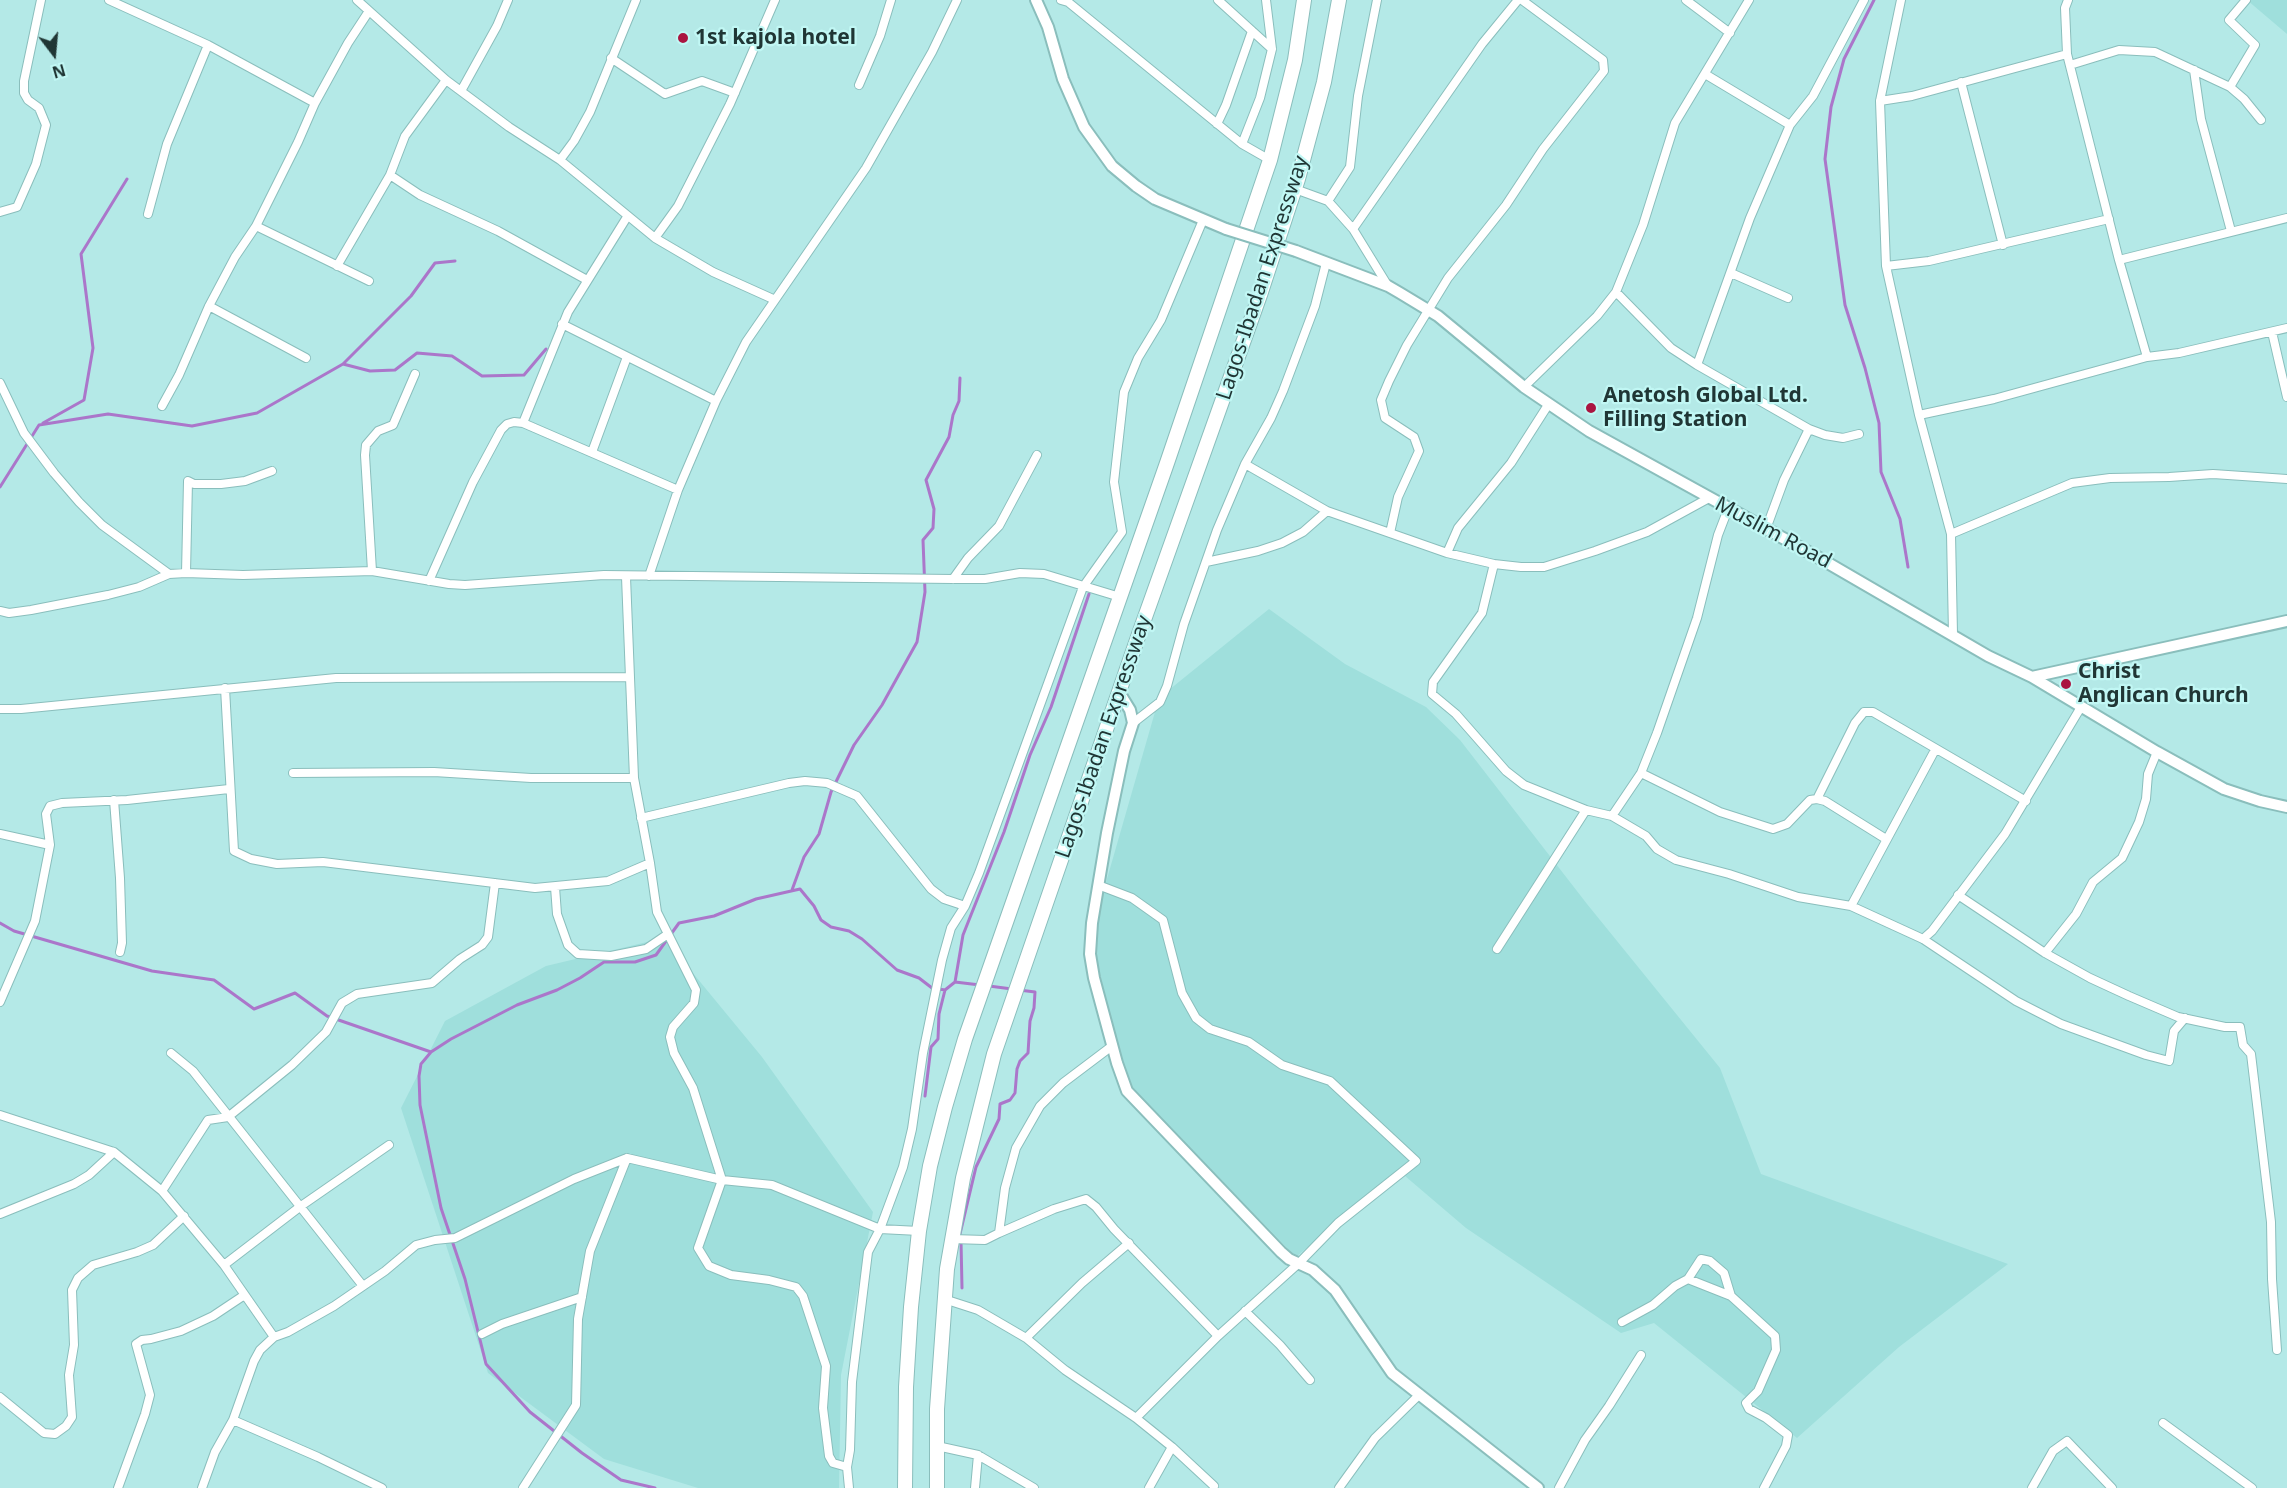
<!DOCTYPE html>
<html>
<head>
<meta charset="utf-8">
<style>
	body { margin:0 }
	#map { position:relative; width:2287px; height:1488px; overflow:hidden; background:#b4e9e7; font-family:"Noto Sans",sans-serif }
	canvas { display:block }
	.north { position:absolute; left:24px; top:24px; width:60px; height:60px; -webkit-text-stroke:4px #c1f7f4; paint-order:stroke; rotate:164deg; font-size:16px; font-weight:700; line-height:24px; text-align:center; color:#203635 }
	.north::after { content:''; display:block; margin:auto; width:21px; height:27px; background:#203635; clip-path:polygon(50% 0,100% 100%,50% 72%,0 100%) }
</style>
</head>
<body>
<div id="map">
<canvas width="2287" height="1488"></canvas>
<div class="north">N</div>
</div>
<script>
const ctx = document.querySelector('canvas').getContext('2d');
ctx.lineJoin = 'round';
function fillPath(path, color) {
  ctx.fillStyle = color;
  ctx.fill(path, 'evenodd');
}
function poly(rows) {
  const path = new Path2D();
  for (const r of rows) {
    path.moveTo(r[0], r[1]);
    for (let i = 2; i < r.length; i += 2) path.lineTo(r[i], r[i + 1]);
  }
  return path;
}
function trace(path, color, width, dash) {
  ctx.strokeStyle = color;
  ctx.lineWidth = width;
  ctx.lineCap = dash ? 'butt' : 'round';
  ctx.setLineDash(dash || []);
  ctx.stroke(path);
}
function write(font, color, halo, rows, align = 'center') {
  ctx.font = font + ' "Noto Sans",sans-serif';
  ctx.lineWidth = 4.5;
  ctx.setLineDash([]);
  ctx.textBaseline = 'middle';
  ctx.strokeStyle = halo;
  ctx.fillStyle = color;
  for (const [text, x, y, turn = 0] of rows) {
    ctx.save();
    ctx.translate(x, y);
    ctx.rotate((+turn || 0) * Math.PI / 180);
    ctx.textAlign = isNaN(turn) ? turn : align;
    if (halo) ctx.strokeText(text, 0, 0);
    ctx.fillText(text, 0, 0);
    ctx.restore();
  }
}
fillPath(poly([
	[2247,0,2287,0,2287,34],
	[1269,609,1345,664,1426,707,1460,740,1587,904,1720,1068,1761,1174,2008,1264,1899,1347,1797,1438,1654,1323,1621,1333,1466,1228,1398,1170,1296,1257,1122,1078,1090,938,1159,698],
	[664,938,762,1057,873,1212,841,1375,839,1488,698,1488,604,1459,488,1373,401,1108,445,1021,546,966]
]), '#9fdfdc');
trace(poly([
	[1874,0,1844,59,1831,107,1825,159,1845,305,1865,368,1879,423,1881,472,1900,519,1908,567],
	[343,364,370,371,395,370,417,353,452,356,482,376,524,375,546,349],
	[43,423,84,400,93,348,81,254,127,179],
	[0,487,39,425,108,414,192,426,257,413,343,364,411,296,435,263,455,261],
	[792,890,804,857,819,834,831,792,854,745,882,705,917,642,925,592,923,540,933,528,934,509,926,480,949,437,953,415,959,401,960,378],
	[0,923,14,931,152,971,214,980,254,1009,295,993,327,1016,431,1052,451,1039,517,1005,557,990,580,978,604,962,635,962,656,955,679,923,714,916,756,899,800,889,814,906,821,920,831,927,849,931,862,939,897,970,919,978,932,988,945,990,955,982,980,985],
	[955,982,963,935,1004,832,1030,755,1051,707,1089,594],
	[989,986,1012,989],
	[431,1052,421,1064,419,1076,420,1105,441,1208,465,1279,486,1364,530,1412,582,1453,621,1480,655,1488],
	[925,1096,931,1047,938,1039,939,1014,945,990],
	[960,1234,976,1167,999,1119,1000,1104,1010,1100,1015,1093,1017,1069,1020,1061,1028,1053,1030,1021,1034,1008,1035,992,1019,990],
	[961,1241,962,1288]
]), '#ab76ca', 3);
const street = poly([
	[109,0,208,45,315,103],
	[357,0,446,80,509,127,560,160,655,238,713,272,773,299],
	[1061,0,1068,2,1242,144,1270,160],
	[1218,0,1272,49],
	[1686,0,1730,33],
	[1901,0,1880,101,1886,266,1919,415,1951,534,1953,634],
	[2068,0,2065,8,2067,54,2119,260,2147,357],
	[611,58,665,94,702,81,735,93],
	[2070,65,2119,50,2155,52,2230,87,2244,99,2261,120],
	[2194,70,2201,119,2231,231],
	[1705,74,1790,125,1813,96,1864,0],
	[1961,82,2003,245],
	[859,85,880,36,891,0],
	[2230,87,2255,45,2229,20,2246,0],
	[461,91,497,26,508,0],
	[1880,101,1912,96,2067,54],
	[1217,124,1226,105,1252,31],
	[1242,144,1260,98,1272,49,1266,0],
	[560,160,574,141,590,112,636,0],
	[390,175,420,195,498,231,587,280],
	[1295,189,1328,201,1353,229,1388,286],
	[1328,201,1350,167,1358,96,1377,0],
	[0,212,17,207,36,164,46,125,39,108,28,100,24,93,24,81,41,0],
	[148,214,167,144,208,45],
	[256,226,369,281],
	[1353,229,1482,44,1518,0],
	[655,238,678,206,730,104,775,0],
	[2119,260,2287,218],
	[337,266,390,175,405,136,446,80],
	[1886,266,1929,261,2109,219],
	[1731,273,1788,298],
	[1616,292,1671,348,1697,365,1809,429,1825,435,1843,438,1859,434],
	[209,306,306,358],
	[562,324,716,401],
	[2272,332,2287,397],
	[1697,365,1750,218,1790,125],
	[0,383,24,433,54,473,79,502,102,525,169,574,186,573,243,575,372,571,449,584,465,585,604,575,953,579,985,579,1020,573,1044,574,1120,597],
	[1524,387,1597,316,1616,292,1643,225,1675,123,1749,0],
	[162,406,179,375,209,306,235,257,256,226,298,142,315,103,348,43,369,11],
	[1919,415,1994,399,2147,357,2179,353,2287,328],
	[523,423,678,490],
	[592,452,627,357],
	[1245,464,1327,511,1447,553,1494,564,1521,567,1544,567,1595,551,1647,532,1709,498],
	[1766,529,1784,480,1809,429],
	[1390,533,1398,497,1419,451,1414,437,1385,418,1381,400,1389,381,1407,345,1448,278,1506,205,1543,149,1604,71,1603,60,1522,0],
	[1951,534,2072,483,2110,478,2169,477,2213,474,2287,479],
	[1447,553,1458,528,1511,463,1548,405],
	[1206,562,1258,551,1282,543,1303,532,1327,511],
	[1494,564,1482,613,1433,682,1432,694,1456,714,1506,771,1524,785,1586,810,1612,816,1646,836,1657,849,1676,860,1729,874,1798,897,1851,906,1923,939,2016,1001,2061,1024,2146,1055,2169,1061,2174,1031,2185,1018],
	[372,571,365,455,366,445,378,431,393,425,415,374],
	[186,573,188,481,194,484,221,484,245,481,272,471],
	[649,576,678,490,716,401,746,342,866,168,932,52,957,0],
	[626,577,634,778,650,863,657,912,696,990,694,1003,673,1027,670,1037,674,1053,693,1088,722,1180,698,1248,709,1266,731,1275,769,1280,796,1287,803,1296,826,1366,823,1408,829,1456,833,1463,847,1467],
	[953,579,968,558,999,526,1037,455],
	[429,581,473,482,501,430,507,424,514,422,523,423,568,312,627,217],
	[0,611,9,613,31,610,108,595,139,587,169,574],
	[225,688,234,851,251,859,277,864,323,862,535,888,608,881,650,863],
	[0,709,21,709,336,678,629,677],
	[1133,723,1160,702,1167,686,1184,624,1217,530,1245,464,1271,418,1283,391,1315,306,1326,263],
	[293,773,434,772,531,778,634,778],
	[1641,773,1720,812,1773,829,1787,824,1810,800,1817,799,1825,801,1886,839],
	[1817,799,1855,723,1864,712,1873,712,2026,801],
	[114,800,120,878,122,943,120,952],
	[1612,816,1641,773,1657,733,1697,618,1718,535,1728,509],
	[641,818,789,783,805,781,827,783,857,796,931,889,944,899,965,906],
	[0,834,50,845],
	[1098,885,1132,898,1163,920,1182,993,1196,1018,1210,1029,1249,1042,1282,1065,1330,1081,1416,1161,1338,1223,1299,1263,1218,1336,1136,1418],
	[555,887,557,914,568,945,578,954,611,956,646,949,668,934],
	[1958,895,2045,953,2090,978,2129,996,2178,1017,2225,1027,2240,1027,2243,1045,2251,1054,2271,1222,2272,1279,2277,1350],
	[1851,906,1935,750],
	[1923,939,1932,931,2005,834,2081,707],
	[1497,949,1586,810],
	[2045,953,2076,914,2093,882,2122,858,2139,822,2146,799,2148,774,2157,752],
	[0,1002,35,921,50,845,46,814,50,806,62,803,127,800,229,789],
	[171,1053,193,1071,363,1286],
	[0,1115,114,1152,162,1191,224,1265,274,1337],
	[162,1191,208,1120,228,1117,292,1065,326,1032,342,1003,357,994,432,983,460,959,482,945,488,937,495,883],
	[0,1214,74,1184,89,1175,114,1152],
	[999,1233,1054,1209,1086,1199,1096,1207,1114,1229,1218,1336],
	[952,1239,985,1240,999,1233,1005,1188,1016,1148,1040,1106,1063,1083,1112,1046],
	[224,1265,301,1206,389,1145],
	[1688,1279,1701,1259,1710,1261,1724,1273,1731,1296],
	[944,1299,978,1310,1026,1338,1065,1370,1136,1418,1172,1447,1214,1486],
	[1245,1311,1280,1345,1310,1380],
	[1622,1322,1653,1305,1675,1286,1688,1279,1731,1296,1775,1336,1776,1350,1758,1391,1746,1403,1749,1409,1766,1418,1788,1435,1786,1446,1764,1488],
	[482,1334,502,1324,582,1297],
	[1026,1338,1082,1283,1129,1243],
	[0,1397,44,1433,55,1434,66,1426,72,1417,69,1375,74,1345,72,1290,78,1278,93,1265,137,1252,153,1245,184,1216],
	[233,1420,318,1457,382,1488],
	[2163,1423,2252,1488],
	[937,1446,978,1455,1034,1488],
	[118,1488,145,1414,150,1395,136,1344,142,1340,151,1339,181,1331,213,1316,243,1296],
	[202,1488,215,1452,233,1420,254,1361,260,1350,274,1337,288,1332,334,1306,385,1271,416,1245,435,1240,455,1238,574,1179,627,1158,722,1180,772,1185,880,1229,919,1231],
	[523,1488,576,1405,578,1319,590,1251,627,1158],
	[849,1488,847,1467,850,1450,852,1382,868,1252,880,1229,903,1167,912,1129,923,1053,942,960,951,928,965,906,979,873,1083,587,1122,532,1114,482,1124,392,1138,358,1161,320,1203,220],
	[975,1488,978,1455],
	[1149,1488,1172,1447],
	[1339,1488,1375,1438,1420,1394],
	[1559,1488,1585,1440,1609,1406,1641,1355],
	[2032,1488,2053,1451,2067,1441,2112,1488]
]);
const secondary = poly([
	[1036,0,1048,27,1063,79,1084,127,1112,166,1136,186,1155,199,1226,229],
	[1296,251,1388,286,1400,293,1438,316,1524,387,1589,431,1821,559,1988,656,2032,677,2287,621],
	[2032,677,2157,752,2224,789,2260,801,2287,807],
	[1119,692,1130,710,1133,723,1124,751,1107,833,1092,923,1090,954,1094,978,1117,1063,1127,1091,1281,1252,1289,1259,1313,1270,1335,1290,1392,1373,1538,1488]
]);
const highway = poly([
	[905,1488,906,1387,911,1307,919,1231,930,1166,945,1107,965,1039,1167,463,1270,160,1295,60,1304,0],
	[937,1488,937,1409,947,1269,963,1178,994,1054,1139,634,1260,295,1298,179,1324,82,1339,0]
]);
trace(street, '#8abebc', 10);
trace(secondary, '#8abebc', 14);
trace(highway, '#8abebc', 16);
trace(street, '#fff', 8);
trace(secondary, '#fff', 10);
trace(highway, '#fff', 14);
const secondaryBridge = poly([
	[1226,229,1296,251]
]);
trace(secondaryBridge, '#8abebc', 14, []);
trace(secondaryBridge, '#fff', 10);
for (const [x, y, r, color] of [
	[683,38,6,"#aa1440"],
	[1591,408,6,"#aa1440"],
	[2066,684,6,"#aa1440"]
]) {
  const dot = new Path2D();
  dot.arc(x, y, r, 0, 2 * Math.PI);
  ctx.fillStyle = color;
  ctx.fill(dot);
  trace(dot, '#c1f7f4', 2);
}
write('bold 21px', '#203635', '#c1f7f4', [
	["1st kajola hotel",695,38],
	["Anetosh Global Ltd.",1603,396],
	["Filling Station",1603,420],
	["Christ",2078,672],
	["Anglican Church",2078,696]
], 'left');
write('21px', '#203635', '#c1f7f4', [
	["Lagos-Ibadan Expressway",1263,278,-72],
	["Muslim Road",1773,533,28],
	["Lagos-Ibadan Expressway",1104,737,-71]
]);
</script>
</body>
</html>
